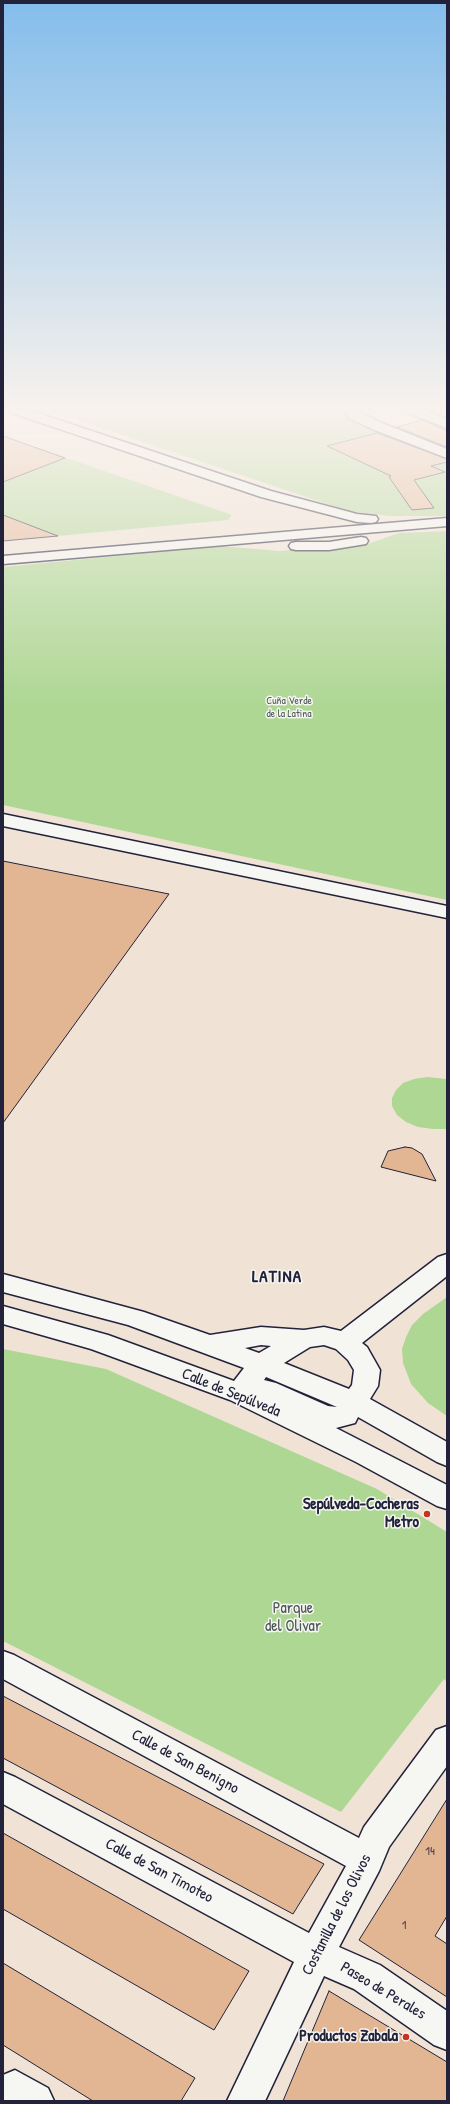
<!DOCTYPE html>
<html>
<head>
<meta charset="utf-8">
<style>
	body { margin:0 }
	#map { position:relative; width:450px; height:2104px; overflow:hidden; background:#f0e3d6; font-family:"Patrick Hand",sans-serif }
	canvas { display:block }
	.frame { position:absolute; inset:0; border:4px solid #22223b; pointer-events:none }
</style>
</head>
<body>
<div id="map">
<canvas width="450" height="2104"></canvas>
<div class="frame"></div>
</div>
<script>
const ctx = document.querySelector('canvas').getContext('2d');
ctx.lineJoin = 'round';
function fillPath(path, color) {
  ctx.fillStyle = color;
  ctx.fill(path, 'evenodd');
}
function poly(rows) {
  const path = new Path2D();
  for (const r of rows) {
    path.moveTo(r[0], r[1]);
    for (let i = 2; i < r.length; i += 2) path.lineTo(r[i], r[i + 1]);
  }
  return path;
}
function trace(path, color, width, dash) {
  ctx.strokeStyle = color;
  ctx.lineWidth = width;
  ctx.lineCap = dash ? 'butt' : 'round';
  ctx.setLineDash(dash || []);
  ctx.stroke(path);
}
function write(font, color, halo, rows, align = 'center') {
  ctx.font = font + ' "Patrick Hand",sans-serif';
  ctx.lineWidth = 3;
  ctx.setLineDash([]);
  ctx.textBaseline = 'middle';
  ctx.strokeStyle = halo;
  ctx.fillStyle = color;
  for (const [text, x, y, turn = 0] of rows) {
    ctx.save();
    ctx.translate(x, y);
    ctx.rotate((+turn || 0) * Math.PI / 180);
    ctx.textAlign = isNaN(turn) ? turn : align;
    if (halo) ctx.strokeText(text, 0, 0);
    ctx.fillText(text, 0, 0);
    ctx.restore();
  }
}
fillPath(poly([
	[48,410,349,410,447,454,447,516,390,516,348,511],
	[3,436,232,515,228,520,3,541],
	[447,531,447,900,3,805,3,567,220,546,279,551,365,545,399,533],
	[427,1077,447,1079,447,1129,433,1129,418,1127,406,1122,397,1115,392,1106,392,1098,396,1090,403,1083,414,1079],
	[447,1297,447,1416,428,1403,411,1384,403,1363,402,1349,406,1337,412,1325,423,1314],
	[3,1349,106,1369,377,1489,447,1532,447,1682,444,1679,341,1812,3,1641]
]), '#aed794');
const building = poly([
	[422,420,447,431,447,447,397,427,422,420],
	[377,433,447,459,447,462,431,466,445,472,414,480,434,508,412,510,389,477,391,476,327,446,377,433],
	[3,436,65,458,3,482,3,436],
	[3,515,58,536,3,541,3,515],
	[3,861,169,894,3,1123,3,861],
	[405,1147,412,1148,422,1154,436,1181,381,1167,388,1151,405,1147],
	[3,1696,324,1864,293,1914,3,1758,3,1696],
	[447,1799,447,1916,435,1936,447,1944,447,1997,359,1940,447,1799],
	[3,1833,249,1971,214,2030,3,1909,3,1833],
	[3,1963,195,2078,181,2101,93,2101,3,2045,3,1963],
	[329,1991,447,2062,447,2101,283,2101,329,1991]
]);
fillPath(building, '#e3b693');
trace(building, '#22223b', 1);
const minor = poly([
	[10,410,29,410,271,491,357,514,376,516,378,519,376,522,371,523,357,522,261,497,12,413,10,410],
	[343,410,356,410,382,423,447,449,447,458,372,429,349,418,343,410],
	[406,410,424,410,447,419,447,428,408,413,406,410],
	[447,518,447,526,3,564,3,556,447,518],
	[361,537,366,538,368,541,366,544,329,550,296,550,291,549,289,546,291,543,296,542,329,542,361,537],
	[3,814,447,906,447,918,3,826,3,814],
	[447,1254,447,1276,362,1343,367,1347,380,1370,378,1386,370,1399,447,1442,447,1466,437,1462,358,1417,355,1423,336,1428,447,1485,447,1509,437,1506,356,1462,230,1400,91,1349,3,1324,3,1306,108,1335,234,1381,244,1368,128,1325,3,1292,3,1274,144,1312,210,1335,261,1327,304,1330,324,1327,341,1331,438,1257,447,1254],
	[261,1345,271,1346,259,1353,245,1348,261,1345],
	[324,1345,336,1349,348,1360,354,1370,352,1385,349,1389,284,1363,310,1347,324,1345],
	[266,1377,337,1407,328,1406,276,1383,264,1380,266,1377],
	[3,1651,14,1655,359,1838,364,1827,436,1730,447,1726,447,1766,389,1847,379,1871,339,1947,380,1965,447,2011,447,2050,434,2045,354,1989,324,1976,265,2101,227,2101,294,1962,3,1804,3,1772,15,1777,309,1933,346,1866,3,1679,3,1651],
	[15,2070,48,2088,54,2101,3,2101,3,2075,15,2070]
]);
trace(minor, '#22223b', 3);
fillPath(minor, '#f6f6f2');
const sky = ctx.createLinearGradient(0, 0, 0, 705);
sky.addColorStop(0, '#84bdeb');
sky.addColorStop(0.58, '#f8f2ed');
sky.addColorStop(1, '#f8f2ed00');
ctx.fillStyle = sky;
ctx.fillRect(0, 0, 450, 705);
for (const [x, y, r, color] of [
	[427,1514,4,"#c8321e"],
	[406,2037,4,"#c8321e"]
]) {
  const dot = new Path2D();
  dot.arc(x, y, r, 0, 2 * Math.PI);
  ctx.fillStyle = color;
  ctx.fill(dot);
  trace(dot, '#f6f6f2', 1.5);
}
write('11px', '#4c5856', '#f6f6f2', [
	["Cuña Verde",289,701],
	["de la Latina",289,714]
]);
write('13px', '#524751', null, [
	["14",430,1852],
	["1",404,1926]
]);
write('16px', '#22223b', '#f6f6f2', [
	["Calle de Sepúlveda",231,1393,22],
	["Calle de San Benigno",185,1762,28],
	["Calle de San Timoteo",159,1871,28],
	["Costanilla de los Olivos",337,1915,-63],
	["Paseo de Perales",383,1991,31]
]);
write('bold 16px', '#22223b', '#f6f6f2', [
	["Sepúlveda-Cocheras",419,1505],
	["Metro",419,1523],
	["Productos Zabala",398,2037]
], 'right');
write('16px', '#4c5856', '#f6f6f2', [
	["Parque",293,1609],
	["del Olivar",293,1627]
]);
ctx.letterSpacing = '1px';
write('bold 17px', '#22223b', '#f6f6f2', [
	["LATINA",277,1277]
]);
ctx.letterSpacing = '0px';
</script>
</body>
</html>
